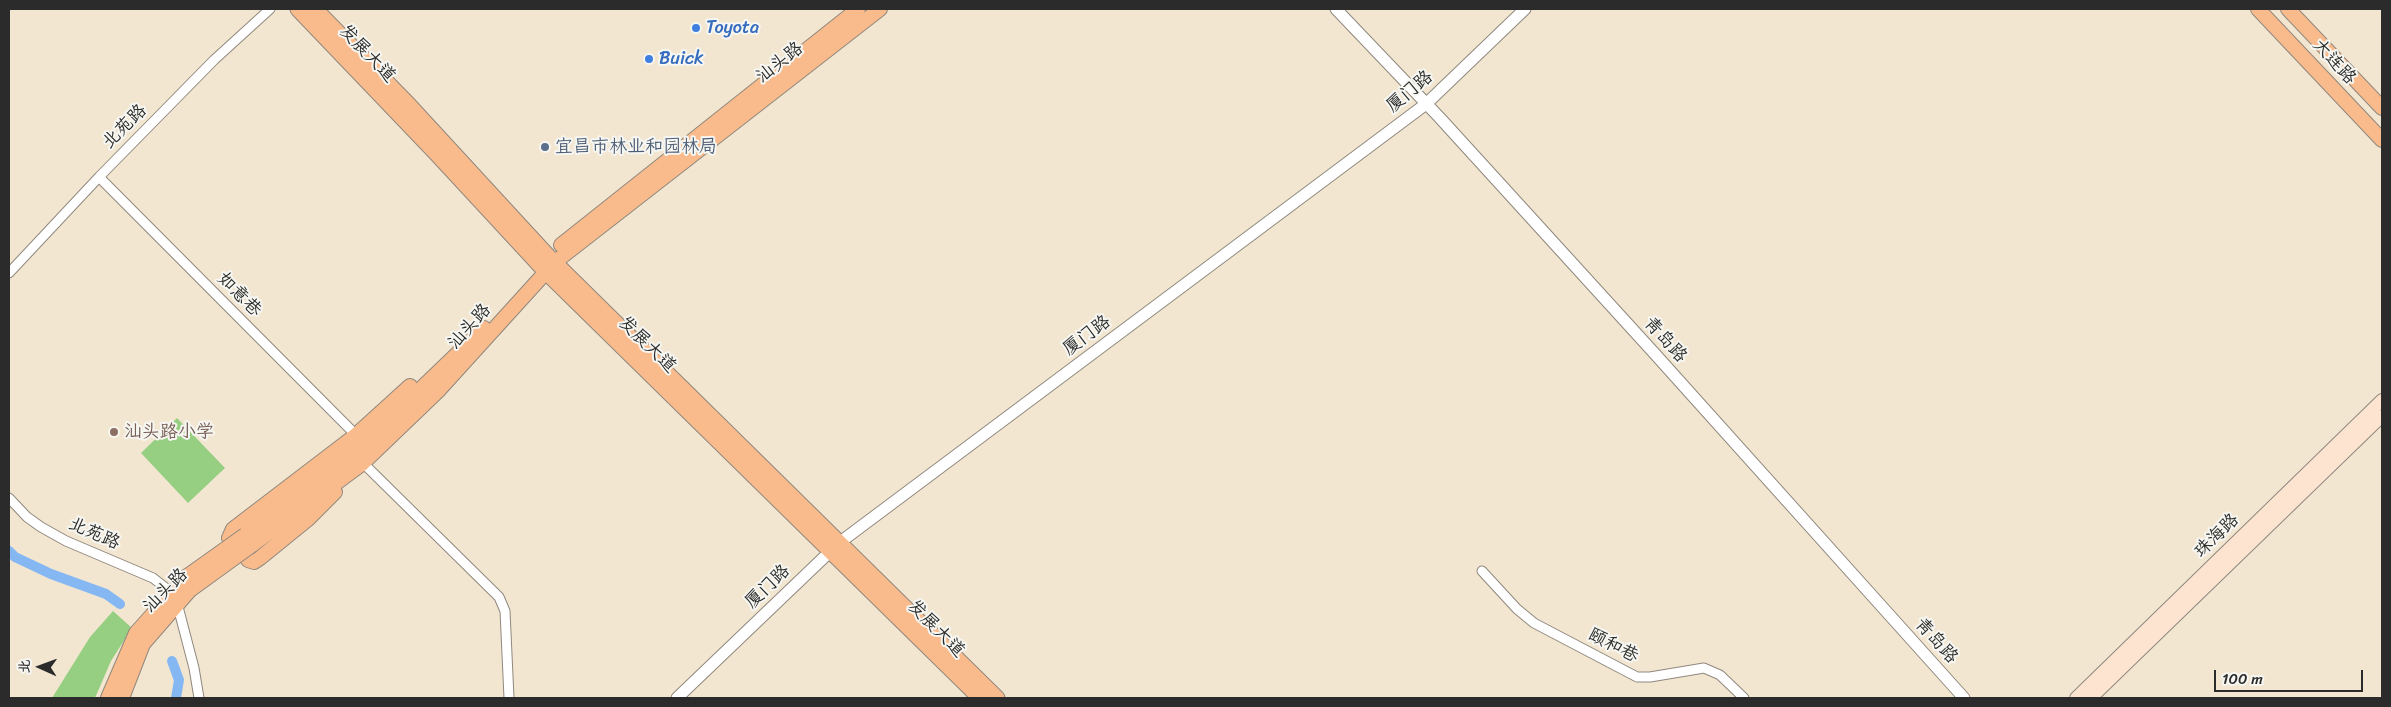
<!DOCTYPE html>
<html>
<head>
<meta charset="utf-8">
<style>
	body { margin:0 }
	#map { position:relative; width:2391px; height:707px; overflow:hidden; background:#f3e6d1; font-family:Sriracha,"LXGW WenKai TC",sans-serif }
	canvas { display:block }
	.frame { position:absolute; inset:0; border:10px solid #2b2b2b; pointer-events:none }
	.north { position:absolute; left:15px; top:642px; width:50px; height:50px; -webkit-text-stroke:4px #f6f6f2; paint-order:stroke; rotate:272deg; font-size:14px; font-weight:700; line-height:20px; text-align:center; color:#2b2b2b }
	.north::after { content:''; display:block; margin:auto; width:18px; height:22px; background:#2b2b2b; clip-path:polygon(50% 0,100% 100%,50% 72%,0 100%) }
	.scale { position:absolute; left:2214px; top:670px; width:149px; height:22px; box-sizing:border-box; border:2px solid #2b2b2b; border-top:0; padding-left:6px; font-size:15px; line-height:18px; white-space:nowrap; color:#2b2b2b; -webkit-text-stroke:4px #f6f6f2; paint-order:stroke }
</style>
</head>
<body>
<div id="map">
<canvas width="2391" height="707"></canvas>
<div class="frame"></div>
<div class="north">北</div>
<div class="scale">100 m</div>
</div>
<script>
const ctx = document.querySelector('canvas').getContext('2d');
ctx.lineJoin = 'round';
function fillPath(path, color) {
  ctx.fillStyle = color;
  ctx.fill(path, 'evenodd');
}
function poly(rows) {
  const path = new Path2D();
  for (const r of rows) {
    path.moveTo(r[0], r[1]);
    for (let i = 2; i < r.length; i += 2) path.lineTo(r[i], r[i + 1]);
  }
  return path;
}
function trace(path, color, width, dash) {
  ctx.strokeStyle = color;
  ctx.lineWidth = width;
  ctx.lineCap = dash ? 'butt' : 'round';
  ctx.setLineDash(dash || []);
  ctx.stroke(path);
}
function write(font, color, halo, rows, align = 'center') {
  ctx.font = font + ' Sriracha,"LXGW WenKai TC",sans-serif';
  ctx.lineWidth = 4;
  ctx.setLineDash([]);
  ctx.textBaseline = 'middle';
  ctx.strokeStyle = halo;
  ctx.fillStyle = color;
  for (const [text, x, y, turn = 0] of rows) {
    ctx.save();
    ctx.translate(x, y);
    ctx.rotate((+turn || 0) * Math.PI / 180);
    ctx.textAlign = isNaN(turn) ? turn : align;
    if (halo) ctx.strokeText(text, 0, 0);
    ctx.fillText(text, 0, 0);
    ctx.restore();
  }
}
fillPath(poly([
	[177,418,225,468,188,503,141,453],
	[113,611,132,628,111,661,95,698,52,698,90,637]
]), '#97cf82');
trace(poly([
	[9,551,15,557,51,574,106,594,120,604],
	[172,661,179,680,176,698]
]), '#85b8f3', 10);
const minor = poly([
	[99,177,356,435],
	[9,273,99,177,214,60,270,9],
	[363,463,499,597,505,611,509,698],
	[9,498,27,517,41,527,66,541,153,578,171,592],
	[1482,571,1517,609,1534,623,1637,677,1650,677,1704,668,1720,675,1744,698],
	[177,603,194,668,199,698]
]);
const tertiary = poly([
	[1336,9,1440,118,1655,354,1964,698],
	[677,698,839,543,1426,104,1525,9]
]);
const secondary = poly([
	[2076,698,2382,400],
	[2091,698,2382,416]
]);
const primary = poly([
	[2258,9,2382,140],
	[2288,9,2382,108],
	[561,245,858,9],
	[245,535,355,452,484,328],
	[229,538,233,529,356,435,410,386],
	[252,545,363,463,437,392,555,262,880,9],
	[248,560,254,562,260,558,308,519,335,492],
	[108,698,136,633,186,577],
	[122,698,143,644,190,590]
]);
const trunk = poly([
	[298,9,435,152,546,272,980,698],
	[315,9,409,105,548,256,997,698]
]);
trace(minor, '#8f887e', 11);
trace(tertiary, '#8f887e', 13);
trace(secondary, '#8f887e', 14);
trace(primary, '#8f887e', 16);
trace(trunk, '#8f887e', 17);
trace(minor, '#fff', 9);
trace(tertiary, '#fff', 11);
trace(secondary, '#fde4d1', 12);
trace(primary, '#fabb8c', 14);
trace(trunk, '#fabb8c', 15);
const primaryBridge = poly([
	[186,577,245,535],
	[190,590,252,545]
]);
trace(primaryBridge, '#8f887e', 16, []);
trace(primaryBridge, '#fabb8c', 14);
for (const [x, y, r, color] of [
	[696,28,5,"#3f7fe0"],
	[649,59,5,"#3f7fe0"],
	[545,147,5,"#5c6f8a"],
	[114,432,5,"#8d6e63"]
]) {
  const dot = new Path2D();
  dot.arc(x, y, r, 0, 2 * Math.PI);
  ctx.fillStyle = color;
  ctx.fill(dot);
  trace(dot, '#f6f6f2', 2);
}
write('18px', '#366cbe', '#f6f6f2', [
	["Toyota",706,28],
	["Buick",659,59]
], 'left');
write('18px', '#2b2b2b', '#f6f6f2', [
	["发展大道",367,54,46],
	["大连路",2334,62,47],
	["汕头路",780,63,-38],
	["厦门路",1410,92,-40],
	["北苑路",125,127,-45],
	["如意巷",239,295,45],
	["汕头路",470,327,-48],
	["厦门路",1087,336,-37],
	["青岛路",1665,340,48],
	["发展大道",647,345,44],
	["北苑路",94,534,24],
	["珠海路",2217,536,-44],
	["厦门路",768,587,-44],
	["汕头路",166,591,-45],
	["发展大道",936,629,45],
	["青岛路",1936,641,48],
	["颐和巷",1613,646,27]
]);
write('18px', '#4e5e75', '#f6f6f2', [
	["宜昌市林业和园林局",555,147]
], 'left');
write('18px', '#785e54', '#f6f6f2', [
	["汕头路小学",124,432]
], 'left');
</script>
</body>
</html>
